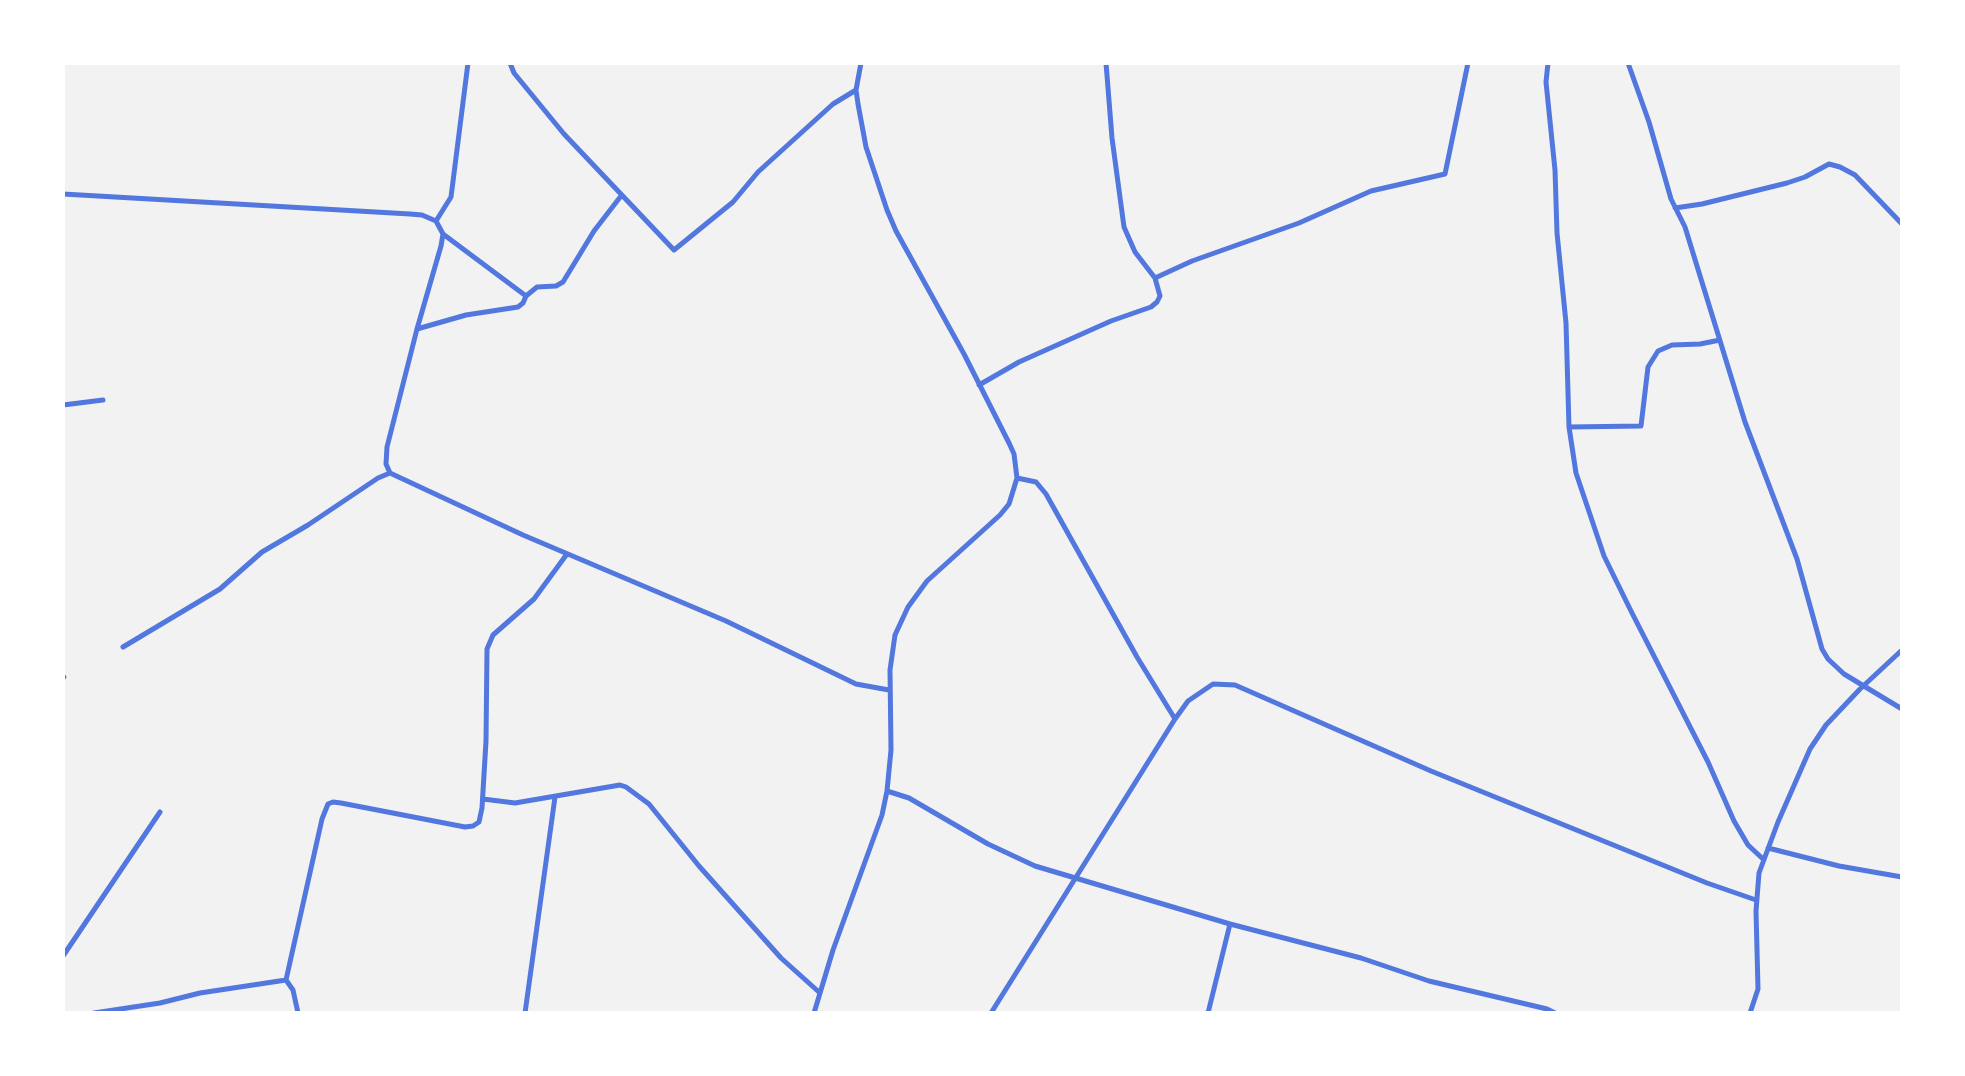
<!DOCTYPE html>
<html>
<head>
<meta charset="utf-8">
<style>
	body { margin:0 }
	#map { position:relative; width:1965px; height:1076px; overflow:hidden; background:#f2f2f2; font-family:"Space Grotesk",sans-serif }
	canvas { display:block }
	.frame { position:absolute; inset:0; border:65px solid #fff; pointer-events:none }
</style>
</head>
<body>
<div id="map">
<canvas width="1965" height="1076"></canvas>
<div class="frame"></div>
</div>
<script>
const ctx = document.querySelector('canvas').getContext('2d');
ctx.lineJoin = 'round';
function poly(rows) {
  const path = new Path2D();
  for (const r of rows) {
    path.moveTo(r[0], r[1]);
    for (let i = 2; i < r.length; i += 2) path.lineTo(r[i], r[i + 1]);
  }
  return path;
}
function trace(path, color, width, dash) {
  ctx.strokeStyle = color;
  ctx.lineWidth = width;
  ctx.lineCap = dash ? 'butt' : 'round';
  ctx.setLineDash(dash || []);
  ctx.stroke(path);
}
trace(poly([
	[510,63,514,73,564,134,674,250,733,202,758,172,833,104,856,90],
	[1106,63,1112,138,1124,227,1135,252,1155,278],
	[1548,63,1546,82,1555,170,1557,233,1566,323,1569,427,1576,473,1604,556,1631,611,1708,762,1734,821,1748,845,1763,859],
	[1628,63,1649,122,1671,199,1685,227,1745,422,1797,559,1822,649,1828,659,1844,674,1902,709],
	[63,194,410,214,422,215,436,221,443,234,441,246,417,329,387,447,386,464,390,473,523,535,726,621,856,684,889,690],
	[1675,208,1702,204,1787,183,1805,177,1829,164,1840,167,1855,175,1902,224],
	[436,221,451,197,468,63],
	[443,234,526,296,537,287,556,286,563,282,594,231,621,196],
	[417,329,466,315,518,307,523,303,526,296],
	[979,385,1019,362,1111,321,1151,307,1157,302,1160,296,1155,278,1192,261,1299,223,1371,191,1445,174,1468,63],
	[63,405,103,400],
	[1569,427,1641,426,1648,367,1658,351,1672,345,1700,344,1720,340],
	[1017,478,1036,482,1046,494,1137,657,1175,719],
	[123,647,220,589,262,552,308,525,378,478,390,473],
	[63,678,64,677],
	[887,791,909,798,988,844,1035,866,1230,924,1361,958,1429,981,1547,1009,1555,1013],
	[483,799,515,803,620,785,626,787,649,804,699,866,781,958,820,993],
	[1768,848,1839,866,1902,877],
	[63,956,160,812],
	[286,980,322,819,328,804,333,802,341,803,465,827,473,826,479,822,482,808,486,741,487,649,493,635,534,599,567,554],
	[94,1013,160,1003,200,993,286,980,293,990,298,1013],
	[525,1013,555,797],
	[814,1013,833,950,882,815,887,791,891,750,890,670,895,635,908,607,927,581,1000,515,1009,504,1017,478,1014,454,1009,443,964,354,896,231,887,210,866,147,858,104,856,90,861,63],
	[991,1013,1175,719,1188,701,1213,684,1235,685,1431,771,1707,883,1756,900],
	[1208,1013,1230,924],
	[1750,1013,1758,989,1756,911,1759,873,1778,822,1810,749,1826,725,1860,689,1902,650]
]), '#5277de', 5);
</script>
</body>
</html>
